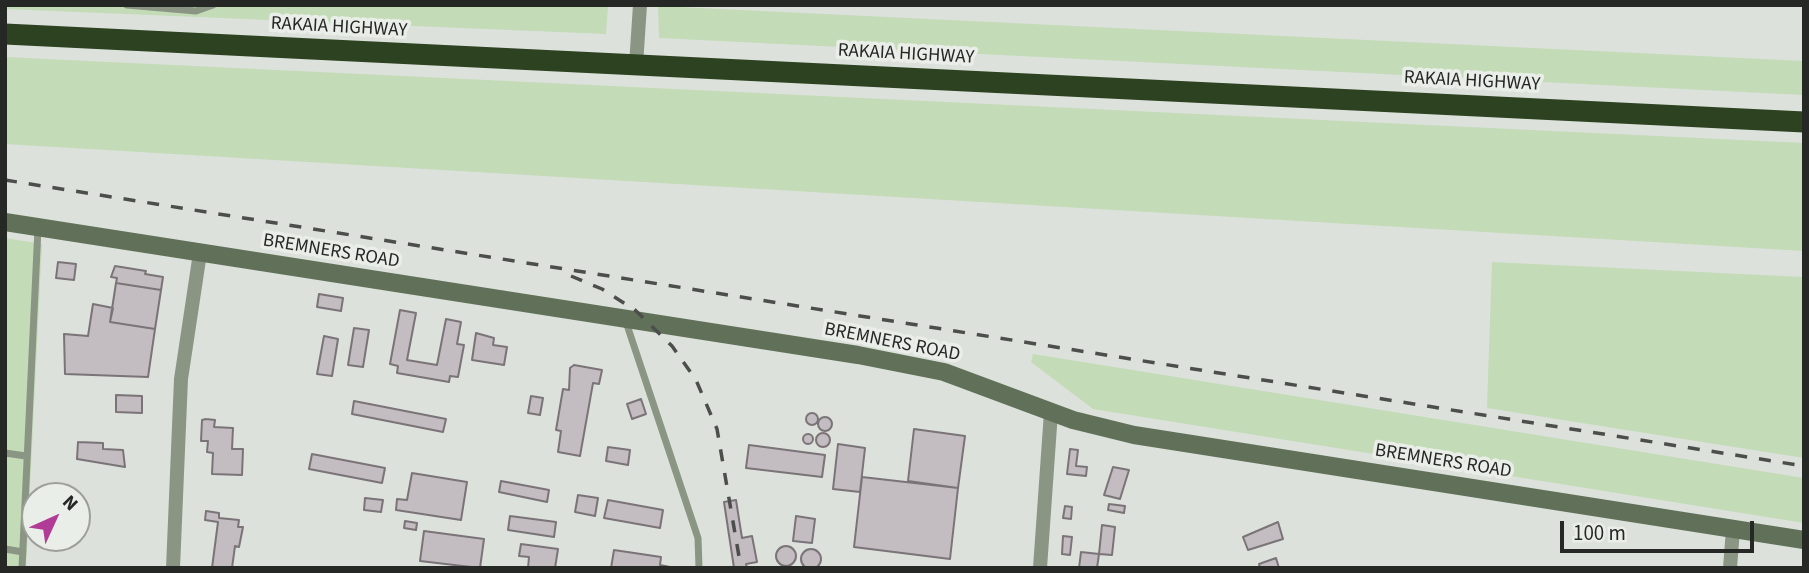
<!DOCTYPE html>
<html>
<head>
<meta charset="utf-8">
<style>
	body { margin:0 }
	#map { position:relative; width:1809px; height:573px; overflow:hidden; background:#dde1db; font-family:"Source Sans 3",sans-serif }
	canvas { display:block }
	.frame { position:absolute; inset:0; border:7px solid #262825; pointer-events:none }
	.north { position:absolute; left:21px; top:482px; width:70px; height:70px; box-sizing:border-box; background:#eaeee8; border:2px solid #9c9f9a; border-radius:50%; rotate:45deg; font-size:19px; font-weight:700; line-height:28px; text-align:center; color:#262825 }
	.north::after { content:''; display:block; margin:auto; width:24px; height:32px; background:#b03c95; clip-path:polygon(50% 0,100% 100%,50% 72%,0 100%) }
	.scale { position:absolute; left:1560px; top:521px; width:194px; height:32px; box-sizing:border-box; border:4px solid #262825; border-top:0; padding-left:9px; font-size:21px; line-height:24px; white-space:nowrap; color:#262825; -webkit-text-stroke:5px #eaeee8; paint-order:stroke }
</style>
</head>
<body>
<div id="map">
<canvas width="1809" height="573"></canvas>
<div class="frame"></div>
<div class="north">N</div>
<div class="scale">100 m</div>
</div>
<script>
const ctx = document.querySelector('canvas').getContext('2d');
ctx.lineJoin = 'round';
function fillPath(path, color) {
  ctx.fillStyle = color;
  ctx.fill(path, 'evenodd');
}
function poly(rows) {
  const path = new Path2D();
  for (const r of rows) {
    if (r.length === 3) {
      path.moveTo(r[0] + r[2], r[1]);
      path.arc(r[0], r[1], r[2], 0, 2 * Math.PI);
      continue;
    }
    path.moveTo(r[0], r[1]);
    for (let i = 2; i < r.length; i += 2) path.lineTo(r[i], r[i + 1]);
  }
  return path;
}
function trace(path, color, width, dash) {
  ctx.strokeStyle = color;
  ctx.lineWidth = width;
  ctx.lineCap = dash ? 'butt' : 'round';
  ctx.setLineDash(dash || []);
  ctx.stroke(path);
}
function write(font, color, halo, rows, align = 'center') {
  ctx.font = font + ' "Source Sans 3",sans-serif';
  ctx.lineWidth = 7;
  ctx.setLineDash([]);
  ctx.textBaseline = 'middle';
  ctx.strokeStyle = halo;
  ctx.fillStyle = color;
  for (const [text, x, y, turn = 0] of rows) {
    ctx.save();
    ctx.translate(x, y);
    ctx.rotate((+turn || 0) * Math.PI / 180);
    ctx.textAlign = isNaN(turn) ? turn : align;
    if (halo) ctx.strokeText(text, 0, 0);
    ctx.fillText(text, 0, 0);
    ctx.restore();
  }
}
fillPath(poly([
	[5,5,608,5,606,34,5,9],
	[658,6,1804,61,1804,95,659,38],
	[5,57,1804,143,1804,251,5,144],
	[5,238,42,244,26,568,5,568],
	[1492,262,1804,277,1804,458,1487,408],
	[1033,354,1804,478,1804,523,1093,409,1031,362]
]), '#c3dbb7');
const building = poly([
	[58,262,76,264,74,280,56,278,58,262],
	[115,266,146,271,145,274,163,277,161,290,116,283,117,278,111,277,115,266],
	[116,283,161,290,155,329,110,322,116,283],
	[319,294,343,298,341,311,317,307,319,294],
	[93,304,113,308,110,322,155,329,148,377,65,374,64,334,88,336,93,304],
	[400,310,416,313,407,360,437,365,446,319,461,322,457,344,464,345,458,377,450,376,449,382,397,373,398,366,390,364,400,310],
	[354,328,369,330,363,367,348,365,354,328],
	[476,333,494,338,493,345,507,347,504,365,472,360,476,333],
	[324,336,338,339,332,376,317,374,324,336],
	[574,365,602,370,599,384,593,383,580,456,558,452,561,431,556,430,563,389,569,390,570,368,574,365],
	[116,395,142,396,142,413,116,412,116,395],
	[531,396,543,398,540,415,528,413,531,396],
	[641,399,646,414,632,419,627,404,641,399],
	[354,401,446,419,443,432,352,414,354,401],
	[812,419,6],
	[825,424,7],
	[206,419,215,420,214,427,233,428,232,449,243,449,242,475,212,474,213,453,207,452,208,441,201,441,202,420,206,419],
	[914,429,965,436,958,488,908,481,914,429],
	[823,440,7],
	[808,439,5],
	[78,442,103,443,103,449,123,450,125,467,77,459,78,442],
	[838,444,865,448,860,492,833,489,838,444],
	[749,445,825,455,822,477,746,468,749,445],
	[608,447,630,450,628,465,606,461,608,447],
	[1070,449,1078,450,1076,466,1087,467,1086,476,1067,474,1070,449],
	[312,454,385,468,382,483,309,469,312,454],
	[1113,467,1129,470,1120,499,1104,495,1113,467],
	[412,473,467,482,461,520,396,510,397,499,407,500,412,473],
	[862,477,958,488,950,559,854,547,862,477],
	[501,481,549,490,547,502,499,492,501,481],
	[578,495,598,498,595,516,575,512,578,495],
	[365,498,383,500,381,512,364,510,365,498],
	[608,500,663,510,660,528,604,518,608,500],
	[736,500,742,538,752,536,757,562,746,564,747,568,734,568,724,502,736,500],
	[1109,504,1125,506,1124,513,1108,510,1109,504],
	[1065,506,1072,507,1071,519,1063,518,1065,506],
	[206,511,219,513,219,518,239,520,238,527,243,527,239,547,235,546,232,568,212,568,218,522,205,520,206,511],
	[510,516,556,522,554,537,508,530,510,516],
	[796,516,815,519,812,543,793,541,796,516],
	[405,521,417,523,416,530,404,528,405,521],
	[1278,522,1283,539,1248,550,1243,537,1278,522],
	[1102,525,1115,527,1112,555,1099,554,1102,525],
	[424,531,484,539,480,568,420,561,424,531],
	[1063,536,1072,537,1070,555,1062,554,1063,536],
	[521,544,558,549,555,568,528,568,529,557,519,556,521,544],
	[786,556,10],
	[811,559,10],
	[614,550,661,557,660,565,675,568,611,568,614,550],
	[1081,552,1099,554,1097,568,1079,568,1081,552],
	[1276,558,1279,568,1260,568,1259,564,1276,558]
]);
fillPath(building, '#c3bcc1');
trace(building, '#7a7478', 2);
trace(poly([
	[127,5,196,11,213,5],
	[626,322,698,538,699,568],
	[5,453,26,456],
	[5,549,23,552],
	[22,568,38,228]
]), '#8a9584', 7);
trace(poly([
	[636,65,640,5],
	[173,568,181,379,200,253],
	[1040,568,1051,412],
	[1730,568,1733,529]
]), '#8a9584', 14);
trace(poly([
	[5,222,858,355,944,372,1073,420,1134,435,1804,540]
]), '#617159', 18);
trace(poly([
	[5,34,1804,122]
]), '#2c4220', 21);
trace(poly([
	[5,180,1804,466],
	[571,276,602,289,635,310,672,346,696,380,717,429,741,568]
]), '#4b4e4a', 3.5, [12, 12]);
write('19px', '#262825', '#eaeee8', [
	["RAKAIA HIGHWAY",339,28,3],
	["RAKAIA HIGHWAY",906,55,3],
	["RAKAIA HIGHWAY",1472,82,3],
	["BREMNERS ROAD",331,252,9],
	["BREMNERS ROAD",892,343,11],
	["BREMNERS ROAD",1443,462,9]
]);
</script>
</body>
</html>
